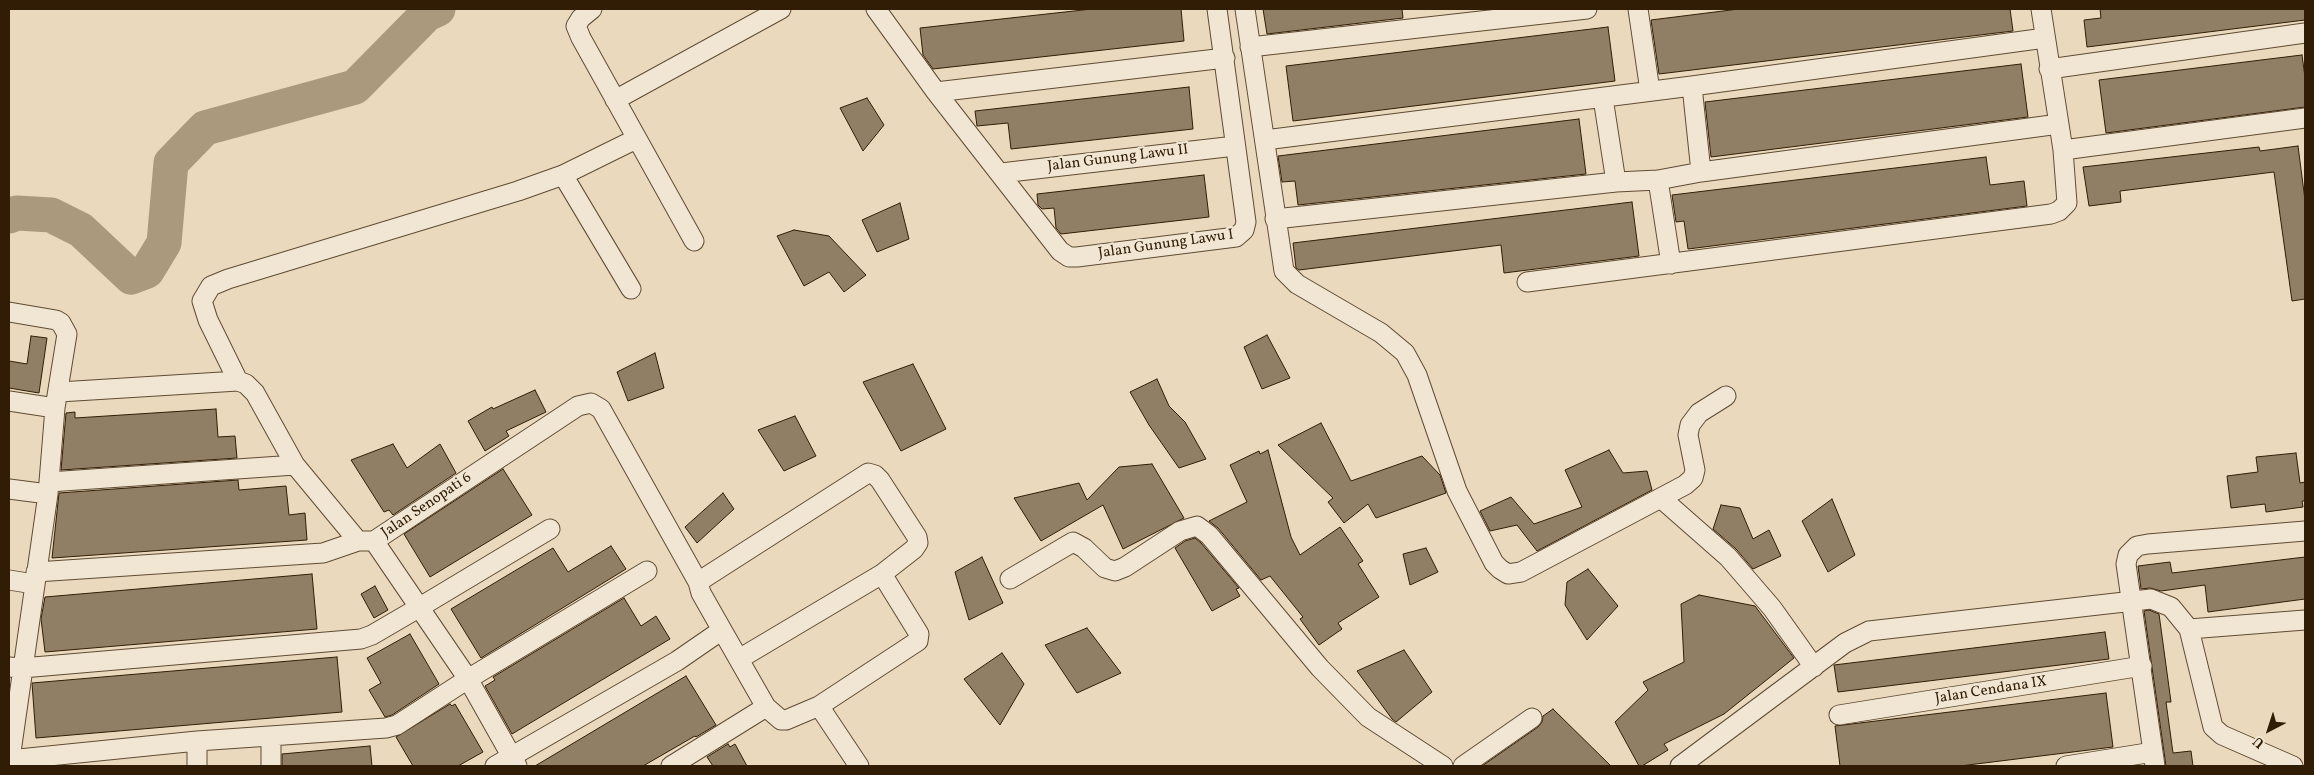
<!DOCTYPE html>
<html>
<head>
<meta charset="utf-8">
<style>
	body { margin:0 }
	#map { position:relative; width:2314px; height:775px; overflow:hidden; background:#ead9bd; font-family:Vollkorn,serif }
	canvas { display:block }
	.frame { position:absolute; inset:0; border:10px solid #311d05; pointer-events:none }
	.north { position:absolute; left:2244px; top:705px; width:50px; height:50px; -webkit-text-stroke:4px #f1e6d4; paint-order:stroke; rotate:220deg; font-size:14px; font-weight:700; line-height:20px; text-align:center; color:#311d05 }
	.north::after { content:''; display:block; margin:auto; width:18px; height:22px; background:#311d05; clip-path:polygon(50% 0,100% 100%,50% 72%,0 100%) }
</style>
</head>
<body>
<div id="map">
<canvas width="2314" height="775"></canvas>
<div class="frame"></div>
<div class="north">U</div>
</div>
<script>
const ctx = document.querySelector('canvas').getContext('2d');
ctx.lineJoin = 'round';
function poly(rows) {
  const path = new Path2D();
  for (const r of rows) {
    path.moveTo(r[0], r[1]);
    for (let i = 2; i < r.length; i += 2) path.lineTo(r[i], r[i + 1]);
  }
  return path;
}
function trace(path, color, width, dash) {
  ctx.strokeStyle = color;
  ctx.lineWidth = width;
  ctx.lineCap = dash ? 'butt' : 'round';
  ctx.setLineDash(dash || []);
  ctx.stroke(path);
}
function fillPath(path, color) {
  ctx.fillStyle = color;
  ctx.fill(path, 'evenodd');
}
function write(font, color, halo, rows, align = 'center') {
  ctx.font = font + ' Vollkorn,serif';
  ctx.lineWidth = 4.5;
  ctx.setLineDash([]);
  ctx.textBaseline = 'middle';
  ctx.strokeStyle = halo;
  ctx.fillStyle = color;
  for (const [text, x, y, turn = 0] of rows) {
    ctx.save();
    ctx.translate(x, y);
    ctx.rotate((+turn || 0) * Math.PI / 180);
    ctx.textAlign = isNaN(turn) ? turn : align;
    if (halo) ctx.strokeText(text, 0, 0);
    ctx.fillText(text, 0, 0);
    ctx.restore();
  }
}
trace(poly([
	[9,216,17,213,51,215,81,230,131,277,147,271,164,243,171,163,205,128,355,87,427,14,438,9]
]), '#ab997e', 35);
const building = poly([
	[1092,9,1181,9,1184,41,933,69,923,55,920,28,1092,9],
	[1263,9,1402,9,1403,18,1267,34,1263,9],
	[1739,9,2010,9,2013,31,1659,74,1651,20,1739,9],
	[2100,9,2305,9,2305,20,2087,47,2084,20,2101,18,2100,9],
	[1608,27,1615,81,1293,121,1286,66,1608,27],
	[2302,55,2305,77,2305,107,2106,133,2099,80,2302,55],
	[2021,64,2028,117,1711,157,1705,102,2021,64],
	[1189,87,1193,129,1011,149,1008,123,977,126,975,111,1189,87],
	[867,98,884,125,863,151,840,108,867,98],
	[1579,119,1586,174,1298,205,1295,181,1282,182,1278,156,1579,119],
	[2298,146,2305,200,2305,299,2292,301,2274,172,2120,191,2121,202,2089,206,2083,167,2259,147,2260,151,2298,146],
	[1986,157,1990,185,2024,181,2027,206,1688,249,1684,221,1676,222,1672,195,1986,157],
	[1204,175,1209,217,1061,234,1056,228,1054,208,1042,209,1038,205,1037,194,1204,175],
	[1632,202,1639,256,1504,273,1501,245,1299,270,1296,268,1293,243,1632,202],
	[900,203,909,239,877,252,862,220,900,203],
	[794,230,829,236,866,275,844,292,829,272,804,286,777,236,794,230],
	[1267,335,1290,378,1262,389,1244,347,1267,335],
	[31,336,47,338,39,393,9,388,9,361,27,364,31,336],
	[655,353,664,388,628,401,617,372,655,353],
	[913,364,946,429,901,451,863,382,913,364],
	[1157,379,1169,406,1185,422,1206,459,1179,468,1149,425,1130,392,1157,379],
	[535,390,546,412,506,431,509,436,485,451,468,421,492,407,493,409,535,390],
	[216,409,218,437,235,436,237,458,61,470,66,413,75,412,75,418,216,409],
	[795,416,816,456,784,471,758,430,795,416],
	[1321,423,1351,481,1422,456,1440,475,1446,493,1376,518,1368,504,1344,523,1328,502,1333,498,1278,445,1321,423],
	[393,444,407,468,440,444,456,473,393,515,389,510,384,512,351,460,393,444],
	[1268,450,1291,537,1300,555,1340,527,1363,561,1358,564,1379,597,1338,623,1342,629,1319,645,1300,619,1303,617,1270,576,1261,580,1218,528,1209,521,1247,502,1230,465,1259,451,1260,454,1268,450],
	[1609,450,1623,473,1647,471,1652,490,1537,551,1517,525,1490,531,1480,511,1511,497,1534,524,1582,507,1565,470,1609,450],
	[2296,453,2300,483,2305,482,2305,501,2302,501,2303,507,2266,512,2265,504,2231,508,2227,476,2258,472,2256,457,2296,453],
	[1152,464,1184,518,1123,549,1103,505,1041,541,1014,498,1079,483,1087,500,1119,467,1152,464],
	[503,469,532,515,430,577,404,534,503,469],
	[238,480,239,490,286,486,289,515,305,513,307,540,52,558,59,493,238,480],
	[723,493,734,509,697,543,685,527,723,493],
	[1832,499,1855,555,1828,572,1802,521,1832,499],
	[1721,505,1740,508,1753,539,1769,530,1781,556,1753,569,1736,549,1713,529,1721,505],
	[1195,538,1201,543,1239,588,1236,589,1240,596,1212,611,1175,548,1185,541,1195,538],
	[611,546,626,569,481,658,451,609,553,548,568,572,611,546],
	[1426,548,1438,572,1410,585,1403,554,1426,548],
	[982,557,1003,603,969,620,955,572,982,557],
	[2305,557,2305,599,2208,612,2205,585,2161,591,2150,588,2141,589,2138,566,2170,562,2172,573,2305,557],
	[1588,569,1618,606,1587,640,1565,605,1567,582,1588,569],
	[312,574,317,629,45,652,41,619,45,597,312,574],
	[375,586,388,610,374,618,361,594,375,586],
	[1699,595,1755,606,1794,658,1724,714,1664,744,1668,750,1642,766,1639,766,1615,722,1648,690,1643,682,1684,662,1681,604,1699,595],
	[624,598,641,626,656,616,670,639,512,734,485,686,495,680,493,677,624,598],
	[2149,610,2159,614,2171,702,2166,702,2173,753,2191,751,2193,766,2166,766,2144,611,2149,610],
	[1087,628,1121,673,1077,693,1045,645,1087,628],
	[2105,632,2109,659,1838,692,1834,665,2105,632],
	[410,634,439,684,392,715,385,717,369,690,381,683,367,658,410,634],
	[1404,650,1432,692,1396,722,1392,719,1357,671,1404,650],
	[1002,653,1024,684,1000,725,964,679,1002,653],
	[337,657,342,712,36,738,32,683,337,657],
	[686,676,716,725,696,737,695,736,643,766,535,766,686,676],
	[2106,693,2113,747,1960,766,1840,766,1835,726,2106,693],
	[450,704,452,706,455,704,483,752,458,766,413,766,396,737,450,704],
	[1553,709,1611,766,1482,766,1538,727,1542,722,1543,716,1553,709],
	[728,744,730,747,735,744,747,766,713,766,707,757,728,744],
	[370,746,372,766,282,766,282,754,370,746]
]);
fillPath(building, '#917f65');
trace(building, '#311d05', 1);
const minor = poly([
	[592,9,581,18,576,26,581,38,694,241],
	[876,9,936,92,1060,251,1069,257,1077,257,1236,237,1244,230,1246,222,1217,9],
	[1245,9,1284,271,1297,284,1381,333,1405,353,1417,375,1457,491,1494,563,1500,569,1508,574,1521,572,1685,485,1693,478,1695,470,1688,435,1690,425,1699,413,1726,396],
	[1638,9,1650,91],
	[2041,9,2063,150,2305,118],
	[1250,47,1587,9],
	[2049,69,2305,33],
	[1692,86,1701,172],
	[936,92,1225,58],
	[1603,98,1616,182],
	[615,100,781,9],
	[1265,140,1692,86,2045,38],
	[1001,173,1235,146],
	[563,175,631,289],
	[1658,180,1671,264],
	[1275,219,1616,182,1658,180,1701,172,2059,124],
	[1527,282,2051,214,2059,211,2067,203,2063,150],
	[9,312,56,320,61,323,67,334,55,408,48,494,9,766],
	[238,381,208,320,202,301,211,286,228,279,518,191,563,175,636,139],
	[59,392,238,381,246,384,255,393,295,465,358,541],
	[9,401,55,408],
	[49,482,295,465],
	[9,489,48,494],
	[1662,499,1728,557,1772,608,1814,667],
	[374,541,468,679,517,766],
	[36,572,323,553,358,541,374,541,578,406,591,403,601,409,698,582,701,593,722,630,766,707,781,720,786,720,819,706,918,641,919,634,882,574],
	[1010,579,1073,542,1084,548,1105,568,1115,571,1125,567,1180,531,1197,526,1209,535,1320,668,1368,717,1443,766],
	[9,580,34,584],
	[698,582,868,473,875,475,880,480,917,537,918,543,914,549,882,574,739,659],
	[2189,629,2305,620],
	[9,667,22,668,361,639,372,635,420,607,550,529],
	[819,706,859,766],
	[1839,715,2142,666],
	[271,736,271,766],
	[197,741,197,766],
	[9,760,197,741,386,728,397,725,468,679,647,571],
	[495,766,677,661,722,630],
	[671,766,766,707],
	[1463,766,1532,718],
	[1680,766,1845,643,1869,631,2151,599,2171,607,2189,629,2213,727,2222,735,2293,766],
	[2066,766,2153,752],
	[2155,766,2126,564,2128,555,2137,546,2148,544,2305,531]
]);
trace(minor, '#5f4c33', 21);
trace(minor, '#f1e6d4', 19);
write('15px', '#311d05', '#f1e6d4', [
	["Jalan Gunung Lawu II",1118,159,-7],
	["Jalan Gunung Lawu I",1166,245,-8],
	["Jalan Senopati 6",427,506,-34],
	["Jalan Cendana IX",1991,691,-9]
]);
</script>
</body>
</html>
